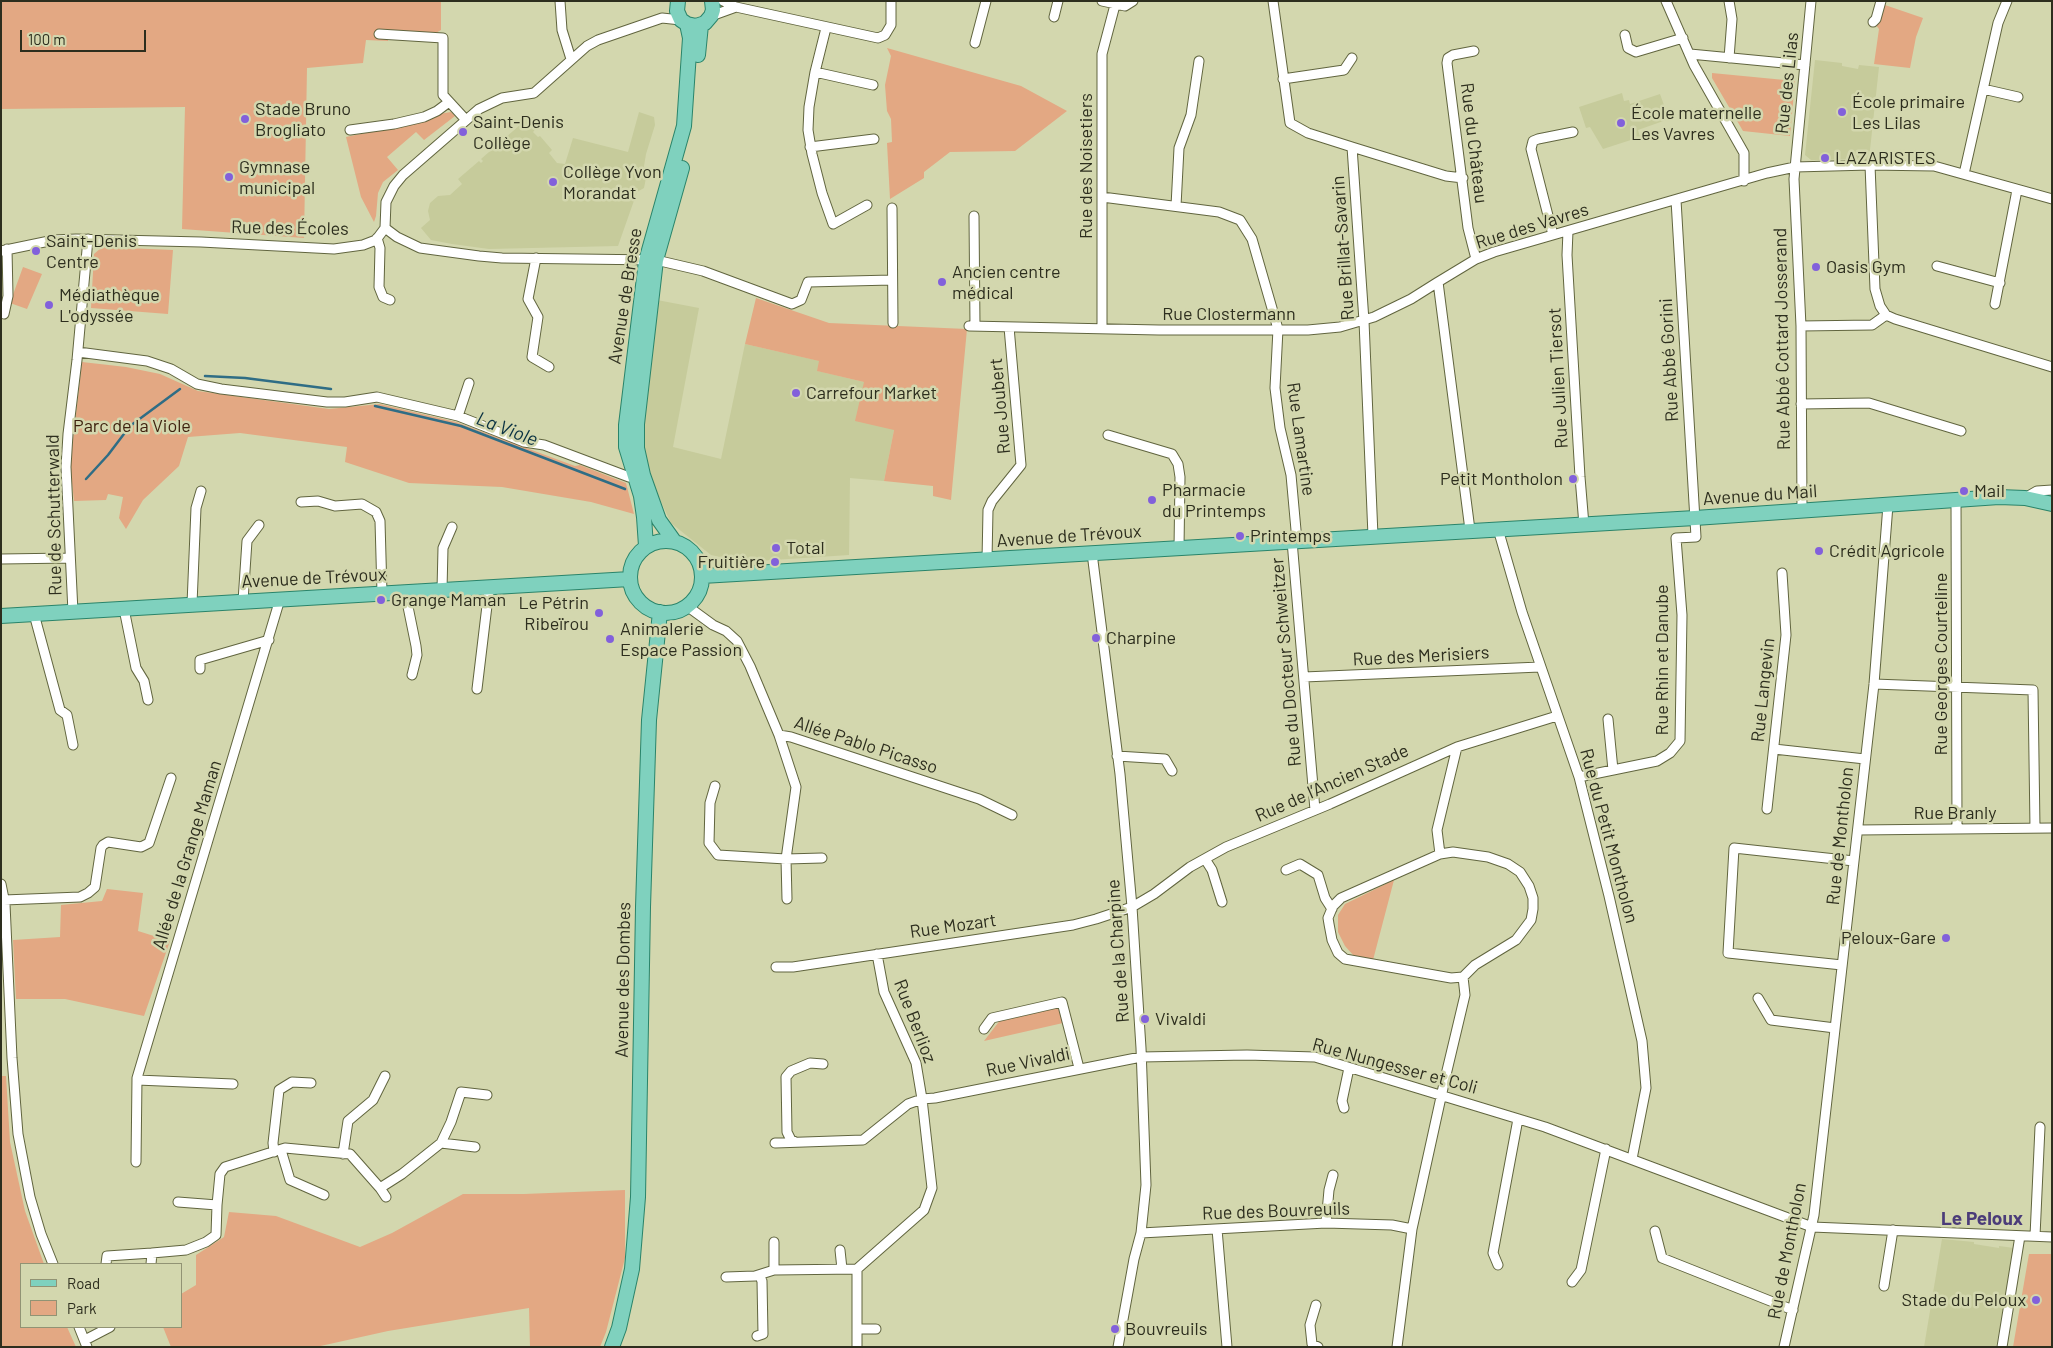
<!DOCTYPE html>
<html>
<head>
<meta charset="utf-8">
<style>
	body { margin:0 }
	#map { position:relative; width:2053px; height:1348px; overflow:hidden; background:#d3d7ae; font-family:Barlow,sans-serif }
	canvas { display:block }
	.frame { position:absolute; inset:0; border:2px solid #2d2e1e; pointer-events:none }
	.legend { position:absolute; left:20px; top:1263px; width:162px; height:65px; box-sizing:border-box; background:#d3d7ae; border:1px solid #919374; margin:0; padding:6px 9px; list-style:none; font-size:15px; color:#2d2e1e }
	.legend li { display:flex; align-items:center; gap:10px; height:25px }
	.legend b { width:25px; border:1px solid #919374 }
	.scale { position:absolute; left:20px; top:30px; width:126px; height:22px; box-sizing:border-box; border:2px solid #2d2e1e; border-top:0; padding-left:6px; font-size:15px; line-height:18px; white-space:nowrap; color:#2d2e1e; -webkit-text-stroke:4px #d3d7ae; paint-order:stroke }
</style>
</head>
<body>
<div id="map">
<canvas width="2053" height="1348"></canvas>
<div class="frame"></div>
<ul class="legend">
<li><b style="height:6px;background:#7fd1be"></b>Road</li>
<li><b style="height:14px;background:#e3a883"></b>Park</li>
</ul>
<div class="scale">100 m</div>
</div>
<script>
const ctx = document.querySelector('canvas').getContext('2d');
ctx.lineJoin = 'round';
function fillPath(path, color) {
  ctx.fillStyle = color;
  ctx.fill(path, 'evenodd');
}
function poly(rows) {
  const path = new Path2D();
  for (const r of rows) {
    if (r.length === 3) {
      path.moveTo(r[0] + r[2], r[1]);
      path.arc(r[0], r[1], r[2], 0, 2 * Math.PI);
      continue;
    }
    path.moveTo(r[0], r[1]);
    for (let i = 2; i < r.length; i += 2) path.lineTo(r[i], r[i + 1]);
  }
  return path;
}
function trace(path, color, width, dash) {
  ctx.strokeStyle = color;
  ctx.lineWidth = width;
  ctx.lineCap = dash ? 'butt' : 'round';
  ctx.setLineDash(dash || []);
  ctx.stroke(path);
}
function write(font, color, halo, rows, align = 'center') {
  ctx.font = font + ' Barlow,sans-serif';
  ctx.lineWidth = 5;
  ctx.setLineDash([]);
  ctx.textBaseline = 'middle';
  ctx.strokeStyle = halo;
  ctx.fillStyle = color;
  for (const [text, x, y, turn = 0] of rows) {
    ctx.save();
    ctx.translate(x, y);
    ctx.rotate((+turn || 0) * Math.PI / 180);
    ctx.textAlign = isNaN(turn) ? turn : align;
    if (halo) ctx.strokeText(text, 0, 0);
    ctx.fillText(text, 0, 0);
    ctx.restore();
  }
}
fillPath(poly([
	[1815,60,1842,63,1842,66,1858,69,1859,65,1879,67,1869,159,1814,160,1811,160,1805,155],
	[1622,93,1624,101,1629,100,1630,104,1660,94,1669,119,1638,130,1640,137,1603,149,1590,127,1586,128,1579,107],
	[639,112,654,117,655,125,646,154,644,166,646,178,644,188,637,192,618,246,489,249,452,244,431,240,421,228,430,220,428,211,430,203,438,196,450,195,462,184,458,179,479,161,481,163,483,161,481,159,529,117,534,117,538,120,538,126,533,132,538,137,540,136,552,150,549,153,557,163,565,164,573,138,628,152],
	[657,300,699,308,673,447,721,459,745,344,820,361,818,371,864,382,894,430,884,481,850,478,849,555,743,562,711,555,671,523,653,485,641,445],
	[1942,1239,1974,1242,1974,1244,1999,1248,1999,1246,2014,1248,1996,1347,1924,1347]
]), '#c6cb9b');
fillPath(poly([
	[1,1,441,1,441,30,434,34,388,33,388,41,366,40,363,63,307,68,304,238,182,229,185,107,1,109],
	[1882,4,1923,18,1916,37,1910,68,1874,64,1879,29,1874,23],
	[887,48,1021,86,1067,111,1015,151,950,152,924,172,924,178,890,199,887,143,892,142,891,119,887,111,885,85,891,56],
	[1712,73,1795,81,1790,136,1743,131,1712,78],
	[451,112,455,116,424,140,416,132,387,157,398,170,383,182,378,193,376,216,374,222,361,197,346,137,409,124,439,114],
	[102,247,173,250,168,314,91,308,94,254],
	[23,267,42,274,27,309,10,303],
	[756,298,829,323,967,329,951,500,933,496,933,486,884,481,894,430,855,421,864,382,817,371,819,361,745,344],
	[82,362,126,367,160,374,198,391,329,409,380,404,456,422,575,466,580,465,626,483,634,514,591,502,502,487,409,483,345,462,347,447,240,433,188,437,179,466,143,500,126,529,119,518,123,497,108,494,106,500,74,501,70,465],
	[1394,880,1373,960,1354,956,1345,946,1338,932,1338,915,1345,904],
	[107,889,143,893,138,931,170,941,144,1016,65,999,16,999,13,940,60,937,61,905,102,901],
	[1056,1007,1060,1011,1063,1023,984,1041,1001,1019],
	[1,1076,6,1076,10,1142,25,1211,44,1264,21,1264,21,1327,67,1327,76,1347,1,1347],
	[625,1190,625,1258,606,1332,600,1347,530,1347,529,1308,388,1331,316,1347,171,1347,163,1327,181,1327,181,1294,196,1285,196,1255,224,1237,229,1212,276,1216,360,1247,392,1233,463,1194,524,1194],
	[2029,1254,2052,1254,2052,1347,2013,1347]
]), '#e3a883');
trace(poly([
	[205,376,245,378,331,389],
	[375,406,461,426,625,489],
	[86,479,108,455,130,426,180,389]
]), '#2f6d85', 2.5);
const street = poly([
	[560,1,562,30,571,59],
	[723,1,736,7,878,38,885,35,891,25,891,1],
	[1102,1,1125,6,1133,1],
	[1273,1,1290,123,1308,133,1352,147,1364,321,1373,536],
	[1666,1,1694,65,1744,153,1744,181],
	[711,16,736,7],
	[1054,17,1058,1],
	[1873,22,1876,19,1881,1],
	[826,28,815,72,809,107,808,130,812,154,822,193,833,224,867,205],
	[379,34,443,38,443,95,466,120],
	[1625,35,1628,48,1636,52,1683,38],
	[975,43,986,1],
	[1474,51,1453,55,1448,58,1447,63,1468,228,1476,259],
	[1690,54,1805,65],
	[1729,58,1732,19,1729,1],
	[815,72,873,85],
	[1283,79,1344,70,1352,58],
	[1983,89,2018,97],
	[350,130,394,124,424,117,437,111,449,102],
	[810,147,874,139],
	[1352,147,1446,176,1463,178],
	[1870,165,1875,289,1880,306,1886,315,1895,319,2052,367],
	[1964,174,1998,23,2007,1],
	[1102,197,1219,212,1240,220,1252,239,1278,329,1275,388,1280,428,1291,475,1297,541],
	[1176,206,1179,148,1191,115,1199,61],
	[892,208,893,323],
	[974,216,975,326],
	[385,228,397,237,420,248,479,256,502,258,656,260,703,271,792,304,801,300,808,282,892,280],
	[385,228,386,202,394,186,403,175,479,109,502,98,534,93,587,46,598,40,662,18,681,20],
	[1568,231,1567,255,1580,477,1584,525],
	[1553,235,1531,149,1533,141,1538,139,1573,132],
	[377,238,380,248,379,287,383,297,390,300],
	[1,251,54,240,76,239,201,242,334,249,363,245,376,240,385,228],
	[536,258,528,299,538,317,532,357,549,367],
	[1937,266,2000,283],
	[1995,304,2017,190],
	[4,314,8,296,7,249],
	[969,326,1159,330,1308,330,1340,327,1374,317,1411,299,1438,282],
	[1801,326,1872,325,1886,315],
	[1102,329,1102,54,1115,5],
	[78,352,147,361,171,369,197,384,221,389,327,402,345,402,377,397,458,416,524,442,544,445,629,477,640,475],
	[1801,404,1869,403,1961,431],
	[458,416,469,383],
	[1108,435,1172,454,1178,464,1180,477,1179,548],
	[2025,498,2037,491,2052,490],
	[1956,500,1957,829],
	[301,502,318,501,335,506,362,504,376,512,380,521,382,593],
	[1802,510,1801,326,1794,179,1811,1],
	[1498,529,1522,612,1579,777,1609,896,1642,1041,1646,1088,1632,1159],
	[1470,530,1438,282,1476,259,1494,252,1767,173,1795,167,1870,165,1934,166,2052,199],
	[1292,541,1315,810],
	[1092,553,1120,774,1132,907,1141,1048,1146,1185,1141,1233,1134,1259,1118,1347],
	[1,559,70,558],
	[987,560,988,510,992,501,1021,465,1009,327],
	[442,590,443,548,452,527],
	[405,592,416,646,417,655,412,675],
	[243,601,247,541,259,525],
	[192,604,196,508,201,491],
	[687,606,713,625,726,631,737,641,750,666,779,735,796,787,786,859,787,899],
	[124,609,136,668,144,681,148,700],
	[73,612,66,467,68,434,77,360,88,239],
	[34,614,60,710,67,715,73,745],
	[200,669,200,660,269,640],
	[1304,677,1540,667],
	[1874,684,2033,690,2035,828],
	[477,689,489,589],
	[1608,719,1613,770],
	[779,735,791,737,979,799,1012,815],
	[1774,749,1865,759],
	[1117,756,1165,759,1172,771],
	[1579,777,1657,761,1670,753,1680,741,1682,615,1676,538,1696,537,1676,200],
	[715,786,710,803,709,843,718,855,786,859,822,858],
	[1767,809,1786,635,1782,573],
	[1858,830,2052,828],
	[1440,854,1341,898,1333,906,1328,918,1329,924,1332,940,1338,953,1345,959,1451,978,1463,977],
	[1205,859,1212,870,1222,902],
	[1286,870,1300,864,1318,875,1325,898,1332,909],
	[1,884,5,904,12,1058,18,1134,30,1197,41,1234,53,1264],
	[4,900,80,897,88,893,95,887,101,848,103,845,108,842,141,847,149,843,171,778],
	[1842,965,1728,953,1734,848,1854,861],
	[776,967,793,967,1073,925,1096,919,1132,907,1154,894,1190,867,1226,847,1330,804,1457,747,1557,716],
	[1758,998,1771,1020,1835,1028],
	[984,1029,992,1018,1062,1002,1079,1068],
	[137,1080,233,1084],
	[1344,1108,1342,1101,1349,1068],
	[795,1142,791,1140,787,1132,786,1077,791,1071,810,1063,823,1064],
	[441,1143,475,1147],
	[775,1143,863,1140,908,1104,922,1099,935,1098,1141,1057,1247,1055,1315,1057,1545,1127,1812,1227,2052,1237],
	[281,1150,290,1180,324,1195],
	[274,1152,273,1143,279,1090,292,1082,311,1083],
	[343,1154,348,1121,373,1100,385,1076],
	[136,1162,137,1078,280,599],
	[380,1188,402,1174,441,1143,451,1122,461,1092,487,1095],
	[178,1202,217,1205],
	[1326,1223,1329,1190,1333,1175],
	[1217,1229,1227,1347],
	[1655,1231,1662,1258,1793,1310],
	[1141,1233,1326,1223,1392,1225,1412,1229],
	[2035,1236,2040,1127],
	[840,1250,842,1269],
	[106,1264,107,1256,152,1253],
	[151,1264,152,1253,186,1250,206,1242,216,1235,217,1205,220,1174,225,1167,285,1148,350,1154,380,1188,386,1197],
	[1498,1265,1493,1253,1518,1119],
	[774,1270,774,1242],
	[726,1277,755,1276,774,1270,857,1269],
	[1572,1282,1581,1270,1606,1149],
	[1884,1286,1893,1230],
	[1316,1305,1310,1325,1312,1344,1318,1347],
	[79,1327,87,1347],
	[857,1329,876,1329],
	[757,1336,763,1334,762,1281,759,1275],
	[85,1340,110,1327],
	[857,1347,857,1269,924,1210,932,1188,922,1099,916,1063,884,992,877,954],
	[1397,1347,1412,1229,1445,1079,1465,995,1463,977,1475,965,1516,940,1531,920,1533,909,1533,898,1529,886,1520,872,1508,864,1488,857,1453,852,1440,854,1437,830,1457,747],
	[1784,1347,1814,1215,1874,684,1888,505],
	[2002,1347,2020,1236]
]);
const primary = poly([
	[678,1,677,11,681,20,687,24,696,26,705,23,711,16,713,10,712,1],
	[698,55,701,25],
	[666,577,36],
	[674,541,659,520,643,475,637,448,637,424,656,260,682,168],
	[646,546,644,517,641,496,626,447,626,425,646,261,684,126,690,38,687,24],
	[702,576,1695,518,1999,497,2025,498,2052,504],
	[1,616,630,579],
	[612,1347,619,1328,632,1269,638,1197,643,907,649,720,660,612]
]);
trace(street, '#61653f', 11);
trace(primary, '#2a846a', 16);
trace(street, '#fff', 9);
trace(primary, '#7fd1be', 14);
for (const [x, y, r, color] of [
	[1842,112,5,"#8260db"],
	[245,119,5,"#8260db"],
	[1621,123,5,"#8260db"],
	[463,132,5,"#8260db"],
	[1825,158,5,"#8260db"],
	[229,177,5,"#8260db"],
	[553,182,5,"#8260db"],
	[36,251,5,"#8260db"],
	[1816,267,5,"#8260db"],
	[942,282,5,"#8260db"],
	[49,305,5,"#8260db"],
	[796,393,5,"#8260db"],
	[1573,479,5,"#8260db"],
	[1964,491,5,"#8260db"],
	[1152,500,5,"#8260db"],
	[1240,536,5,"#8260db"],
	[776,548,5,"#8260db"],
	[1819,551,5,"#8260db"],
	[775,562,5,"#8260db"],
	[381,600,5,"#8260db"],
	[599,613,5,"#8260db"],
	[1096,638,5,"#8260db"],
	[610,639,5,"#8260db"],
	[1946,938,5,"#8260db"],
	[1145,1019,5,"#8260db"],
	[2036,1300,5,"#8260db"],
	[1115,1329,5,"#8260db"]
]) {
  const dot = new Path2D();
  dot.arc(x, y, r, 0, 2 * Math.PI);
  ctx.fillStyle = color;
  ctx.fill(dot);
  trace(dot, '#d3d7ae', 2);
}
write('18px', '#2d2e1e', '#d3d7ae', [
	["Rue des Lilas",1787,83,-84],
	["Rue du Château",1474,143,83],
	["Rue des Noisetiers",1086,166,-90],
	["Rue des Vavres",1532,226,-17],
	["Rue des Écoles",290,228,1],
	["Rue Brillat-Savarin",1343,248,-94],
	["Avenue de Bresse",625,296,-81],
	["Rue Clostermann",1229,314],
	["Rue Abbé Cottard Josserand",1782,339,-91],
	["Rue Abbé Gorini",1669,360,-93],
	["Rue Julien Tiersot",1558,378,-93],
	["Rue Joubert",1000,406,-95],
	["Rue Lamartine",1301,439,82],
	["Avenue du Mail",1760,495,-4],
	["Rue de Schutterwald",54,515,-91],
	["Avenue de Trévoux",1069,536,-4],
	["Avenue de Trévoux",314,578,-3],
	["Rue des Merisiers",1421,656,-3],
	["Rue Rhin et Danube",1662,660,-90],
	["Rue du Docteur Schweitzer",1286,662,-95],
	["Rue Georges Courteline",1941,664,-90],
	["Rue Langevin",1763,690,-84],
	["Allée Pablo Picasso",866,745,18],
	["Rue de l’Ancien Stade",1332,783,-24],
	["Rue Branly",1955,813],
	["Rue du Petit Montholon",1609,836,75],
	["Rue de Montholon",1840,836,-84],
	["Allée de la Grange Maman",187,855,-73],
	["Rue Mozart",953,926,-8],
	["Rue de la Charpine",1118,951,-94],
	["Avenue des Dombes",623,980,-89],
	["Rue Berlioz",915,1021,69],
	["Rue Vivaldi",1028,1062,-12],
	["Rue Nungesser et Coli",1395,1066,15],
	["Rue des Bouvreuils",1276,1211,-2],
	["Rue de Montholon",1787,1251,-79]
]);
write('18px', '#2d2e1e', '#d3d7ae', [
	["École primaire",1852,102],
	["Les Lilas",1852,123],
	["Stade Bruno",255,109],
	["Brogliato",255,130],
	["École maternelle",1631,113],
	["Les Vavres",1631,134],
	["Saint-Denis",473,122],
	["Collège",473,143],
	["LAZARISTES",1835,158],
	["Gymnase",239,167],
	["municipal",239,188],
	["Collège Yvon",563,172],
	["Morandat",563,193],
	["Saint-Denis",46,241],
	["Centre",46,262],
	["Oasis Gym",1826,267],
	["Ancien centre",952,272],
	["médical",952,293],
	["Médiathèque",59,295],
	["L'odyssée",59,316],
	["Carrefour Market",806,393],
	["Petit Montholon",1563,479,"right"],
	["Pharmacie",1162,490],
	["du Printemps",1162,511],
	["Mail",1974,491],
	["Printemps",1250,536],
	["Total",786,548],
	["Crédit Agricole",1829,551],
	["Fruitière",765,562,"right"],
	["Grange Maman",391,600],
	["Le Pétrin",589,603,"right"],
	["Ribeïrou",589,624,"right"],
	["Animalerie",620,629],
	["Espace Passion",620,650],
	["Charpine",1106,638],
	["Peloux-Gare",1936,938,"right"],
	["Vivaldi",1155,1019],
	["Stade du Peloux",2026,1300,"right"],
	["Bouvreuils",1125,1329]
], 'left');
write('18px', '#3f220f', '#d3d7ae', [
	["Parc de la Viole",132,426]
]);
write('italic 19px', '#093142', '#d3d7ae', [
	["La Viole",507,429,21]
]);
write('bold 19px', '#4b3c79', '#d3d7ae', [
	["Le Peloux",1982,1219]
]);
</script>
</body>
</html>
